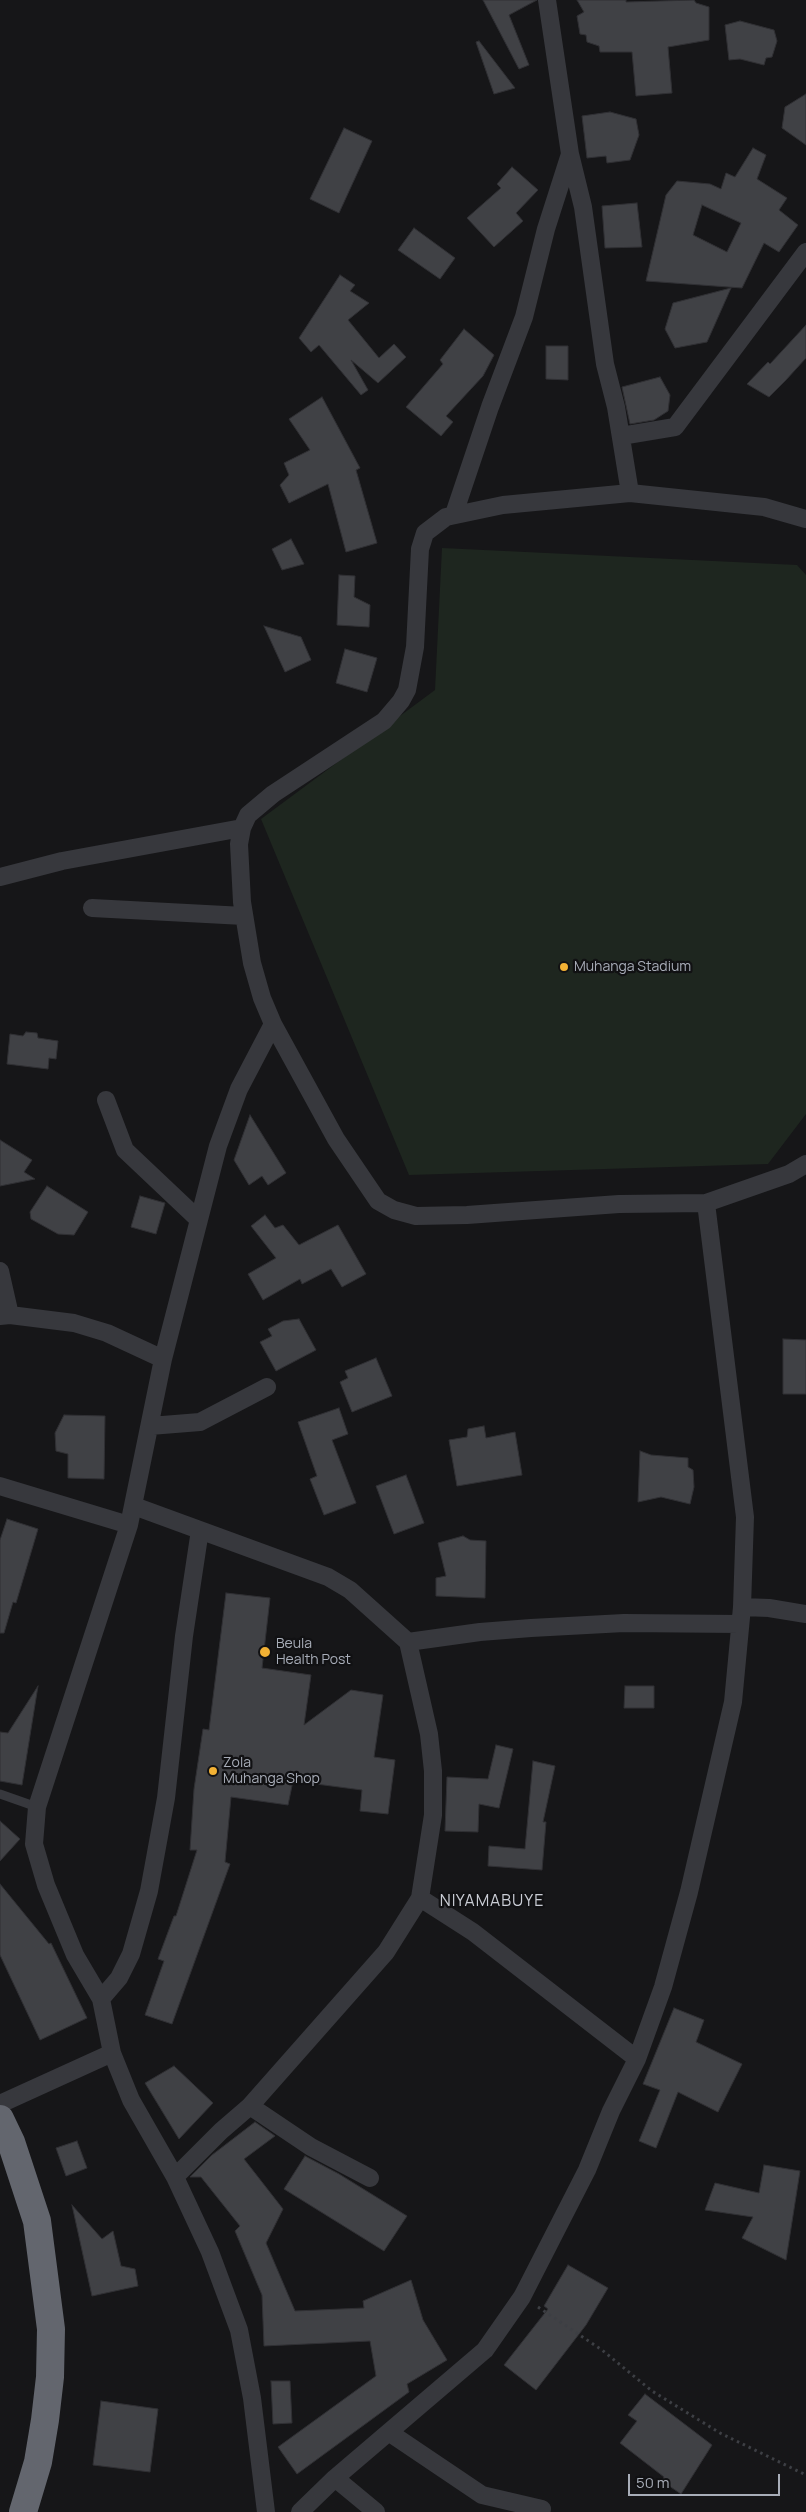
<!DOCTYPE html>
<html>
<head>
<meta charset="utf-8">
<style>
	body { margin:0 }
	#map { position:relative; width:806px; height:2512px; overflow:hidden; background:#161618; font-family:Manrope,sans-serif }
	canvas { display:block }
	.scale { position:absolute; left:628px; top:2474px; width:152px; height:22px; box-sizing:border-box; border:2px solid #a8adb8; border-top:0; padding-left:6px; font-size:15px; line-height:18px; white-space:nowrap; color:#a8adb8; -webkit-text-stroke:4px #111113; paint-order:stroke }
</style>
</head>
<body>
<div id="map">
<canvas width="806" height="2512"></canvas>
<div class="scale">50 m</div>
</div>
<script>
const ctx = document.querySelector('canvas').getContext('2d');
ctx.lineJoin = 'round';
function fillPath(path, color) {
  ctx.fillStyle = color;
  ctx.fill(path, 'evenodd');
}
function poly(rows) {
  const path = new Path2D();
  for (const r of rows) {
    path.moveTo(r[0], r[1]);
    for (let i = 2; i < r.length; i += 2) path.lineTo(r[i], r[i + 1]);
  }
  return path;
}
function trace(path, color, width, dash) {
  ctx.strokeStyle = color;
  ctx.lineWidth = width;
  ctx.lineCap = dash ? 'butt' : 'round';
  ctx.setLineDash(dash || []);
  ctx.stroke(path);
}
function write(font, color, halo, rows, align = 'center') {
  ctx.font = font + ' Manrope,sans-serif';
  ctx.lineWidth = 4.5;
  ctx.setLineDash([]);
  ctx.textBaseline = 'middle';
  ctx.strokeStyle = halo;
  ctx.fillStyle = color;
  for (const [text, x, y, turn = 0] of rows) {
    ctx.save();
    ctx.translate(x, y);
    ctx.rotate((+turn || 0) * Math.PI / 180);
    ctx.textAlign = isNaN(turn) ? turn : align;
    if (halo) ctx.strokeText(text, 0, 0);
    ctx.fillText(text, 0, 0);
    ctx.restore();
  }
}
fillPath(poly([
	[442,548,797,565,806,575,806,1114,768,1164,409,1175,261,819,435,690]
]), '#1e261f');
const building = poly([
	[483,0,537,0,509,15,529,65,519,69,483,0],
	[577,0,626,0,626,2,694,0,696,3,709,7,709,40,668,47,672,93,636,96,632,52,600,52,599,46,587,42,586,35,580,34,577,16,584,12,577,0],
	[740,21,774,30,777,41,772,57,766,58,764,65,740,59,729,60,725,25,740,21],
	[479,41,515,88,494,94,476,42,479,41],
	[806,94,806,145,782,128,785,107,806,94],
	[610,112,636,119,639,135,630,160,607,163,606,156,587,158,582,116,610,112],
	[344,128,372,141,339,213,310,199,344,128],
	[753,148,766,155,757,179,787,198,779,210,798,225,779,252,764,243,742,288,646,281,666,195,677,181,710,184,721,189,726,173,735,177,753,148],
	[702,205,741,223,727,252,693,235,702,205],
	[512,167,538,190,516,213,523,221,494,247,467,218,501,188,497,184,512,167],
	[637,203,642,247,605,248,602,206,637,203],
	[414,228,455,258,440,279,398,250,414,228],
	[340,275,355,285,350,291,369,303,348,320,379,358,394,344,406,357,378,383,351,360,368,390,361,395,319,345,311,352,299,338,340,275],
	[731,288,707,342,675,348,665,329,673,303,731,288],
	[806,325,806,358,786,380,769,397,747,384,768,362,770,364,806,325],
	[464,329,494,355,483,376,446,416,453,422,441,436,406,407,443,364,440,360,464,329],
	[546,346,568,346,568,380,546,379,546,346],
	[660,377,670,395,668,411,654,420,630,424,622,387,660,377],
	[322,397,360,468,356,470,377,543,346,552,328,484,289,503,280,485,289,475,284,463,310,450,289,419,322,397],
	[291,539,304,564,282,570,272,549,291,539],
	[339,575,355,576,354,597,370,605,369,627,337,625,339,575],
	[264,626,301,637,311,660,285,672,264,626],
	[345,649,377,658,367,692,336,683,345,649],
	[26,1032,37,1033,38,1038,58,1041,56,1059,49,1058,48,1069,7,1064,10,1034,23,1036,26,1032],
	[250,1115,286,1173,268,1185,262,1176,249,1185,234,1160,250,1115],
	[0,1140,32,1160,24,1172,35,1179,0,1186,0,1140],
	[47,1186,88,1212,74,1235,58,1234,31,1219,30,1212,47,1186],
	[140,1196,165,1203,156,1234,131,1227,140,1196],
	[265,1215,275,1228,283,1225,299,1245,338,1225,366,1274,342,1287,331,1269,302,1284,300,1279,263,1300,248,1274,276,1258,251,1226,265,1215],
	[299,1319,316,1350,276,1371,260,1342,272,1336,268,1329,283,1321,299,1319],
	[783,1339,806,1340,806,1394,783,1394,783,1339],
	[376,1358,392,1396,352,1412,340,1382,348,1378,345,1371,376,1358],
	[339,1408,348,1434,332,1440,356,1503,324,1515,310,1479,317,1476,298,1422,339,1408],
	[64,1415,105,1416,104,1479,68,1478,68,1454,56,1451,55,1433,64,1415],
	[484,1426,486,1438,515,1432,522,1475,457,1486,449,1440,467,1437,468,1429,484,1426],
	[640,1451,651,1455,688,1458,688,1467,693,1470,694,1487,690,1504,661,1497,638,1502,640,1451],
	[406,1475,424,1523,394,1534,376,1486,406,1475],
	[7,1519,38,1529,16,1603,13,1602,4,1633,0,1633,0,1540,7,1519],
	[463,1536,470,1540,486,1541,485,1598,436,1596,436,1578,446,1576,438,1543,463,1536],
	[226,1593,270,1598,262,1668,311,1675,304,1725,351,1690,383,1695,374,1757,395,1760,388,1814,360,1811,362,1790,293,1781,288,1805,231,1797,225,1862,230,1864,172,2024,145,2015,164,1961,158,1959,174,1916,176,1916,197,1850,190,1850,194,1789,203,1729,209,1730,226,1593],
	[38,1686,22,1785,0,1781,0,1732,8,1733,38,1686],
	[625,1686,654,1686,654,1708,624,1708,625,1686],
	[496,1745,513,1749,499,1808,479,1804,478,1832,445,1831,447,1777,488,1779,496,1745],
	[533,1761,555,1766,543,1822,546,1822,542,1870,488,1866,489,1846,525,1849,533,1761],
	[0,1821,20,1839,0,1861,0,1821],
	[0,1884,49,1944,51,1943,87,2018,40,2040,0,1955,0,1884],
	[674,2008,704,2020,696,2042,742,2064,718,2112,678,2092,656,2148,639,2141,660,2090,643,2084,674,2008],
	[174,2066,213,2103,179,2139,145,2083,174,2066],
	[255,2122,275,2136,244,2159,283,2209,266,2243,295,2311,364,2308,363,2301,411,2280,423,2320,447,2360,407,2384,409,2392,297,2474,278,2447,376,2376,370,2341,264,2346,262,2295,235,2231,240,2226,201,2177,190,2177,212,2155,255,2122],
	[77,2141,87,2168,66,2176,56,2148,77,2141],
	[305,2156,339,2174,407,2216,384,2251,284,2189,305,2156],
	[764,2165,800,2171,786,2260,742,2238,753,2217,705,2210,715,2183,759,2193,764,2165],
	[72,2205,102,2239,113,2231,121,2266,135,2269,138,2286,92,2296,72,2205],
	[568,2265,608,2288,586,2325,536,2390,504,2365,548,2309,544,2306,568,2265],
	[271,2381,290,2381,292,2423,273,2424,271,2381],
	[645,2394,712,2445,681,2494,662,2481,664,2477,620,2443,637,2421,628,2415,645,2394],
	[101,2401,158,2409,150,2472,93,2465,101,2401]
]);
fillPath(building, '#404145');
trace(building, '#303034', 1);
trace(poly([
	[538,2307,602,2350,652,2391,720,2433,806,2475]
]), '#3d3f44', 3, [2.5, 4]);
trace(poly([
	[0,1794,37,1807]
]), '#37383d', 9);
trace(poly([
	[570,154,583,207,605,364,616,407,630,493],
	[621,436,675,427,806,252],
	[454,514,490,407,524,317,546,229,570,154,547,0],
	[0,877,62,861,242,828],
	[92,908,244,916],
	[106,1100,125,1150,199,1220],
	[706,1203,789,1174,806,1164],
	[0,1271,10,1315],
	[0,1316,10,1315,74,1323,107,1333,163,1359],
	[150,1426,200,1422,267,1387],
	[0,1486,129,1525],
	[134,1506,328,1577,350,1590,408,1642,429,1734,433,1771,433,1815,420,1898,386,1952,250,2106,221,2131,175,2177,210,2252,239,2330,252,2398,266,2512],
	[742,1607,769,1608,806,1614],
	[408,1642,480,1632,531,1628,624,1623,740,1624],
	[420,1898,473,1932,637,2059],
	[101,1999,119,1978,131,1954,149,1891,166,1798,184,1636,200,1530],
	[0,2104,112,2053],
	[250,2106,311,2147,370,2178],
	[175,2177,131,2100,112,2053,101,1999,75,1955,46,1885,34,1844,37,1807,129,1525,163,1359,218,1146,239,1089,273,1024],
	[390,2433,482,2495,542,2509],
	[335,2478,376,2512],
	[300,2512,335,2478,485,2350,522,2297,587,2170,611,2111,637,2059,663,1987,689,1892,733,1702,742,1607,745,1517,706,1203,619,1204,467,1215,416,1216,394,1210,378,1201,336,1139,273,1024,262,998,252,963,242,902,239,844,242,828,248,815,273,794,384,721,401,701,407,690,415,647,420,549,425,533,446,517,503,505,630,493,764,507,806,519]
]), '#37383d', 18);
trace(poly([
	[0,2119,11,2142,37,2221,51,2329,50,2377,45,2420,38,2462,23,2512]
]), '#63666e', 28);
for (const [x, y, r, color] of [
	[564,967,5,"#f2b134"],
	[265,1652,6,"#f2b134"],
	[213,1771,5,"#f2b134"]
]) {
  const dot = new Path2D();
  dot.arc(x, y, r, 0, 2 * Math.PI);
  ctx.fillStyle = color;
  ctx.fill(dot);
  trace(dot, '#111113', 2);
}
write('14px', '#a8adb8', '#111113', [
	["Muhanga Stadium",574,967],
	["Beula",276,1644],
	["Health Post",276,1660],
	["Zola",223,1763],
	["Muhanga Shop",223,1779]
], 'left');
ctx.letterSpacing = '1px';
write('16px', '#c9ccd4', '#111113', [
	["NIYAMABUYE",492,1902]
]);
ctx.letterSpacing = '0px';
</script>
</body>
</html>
